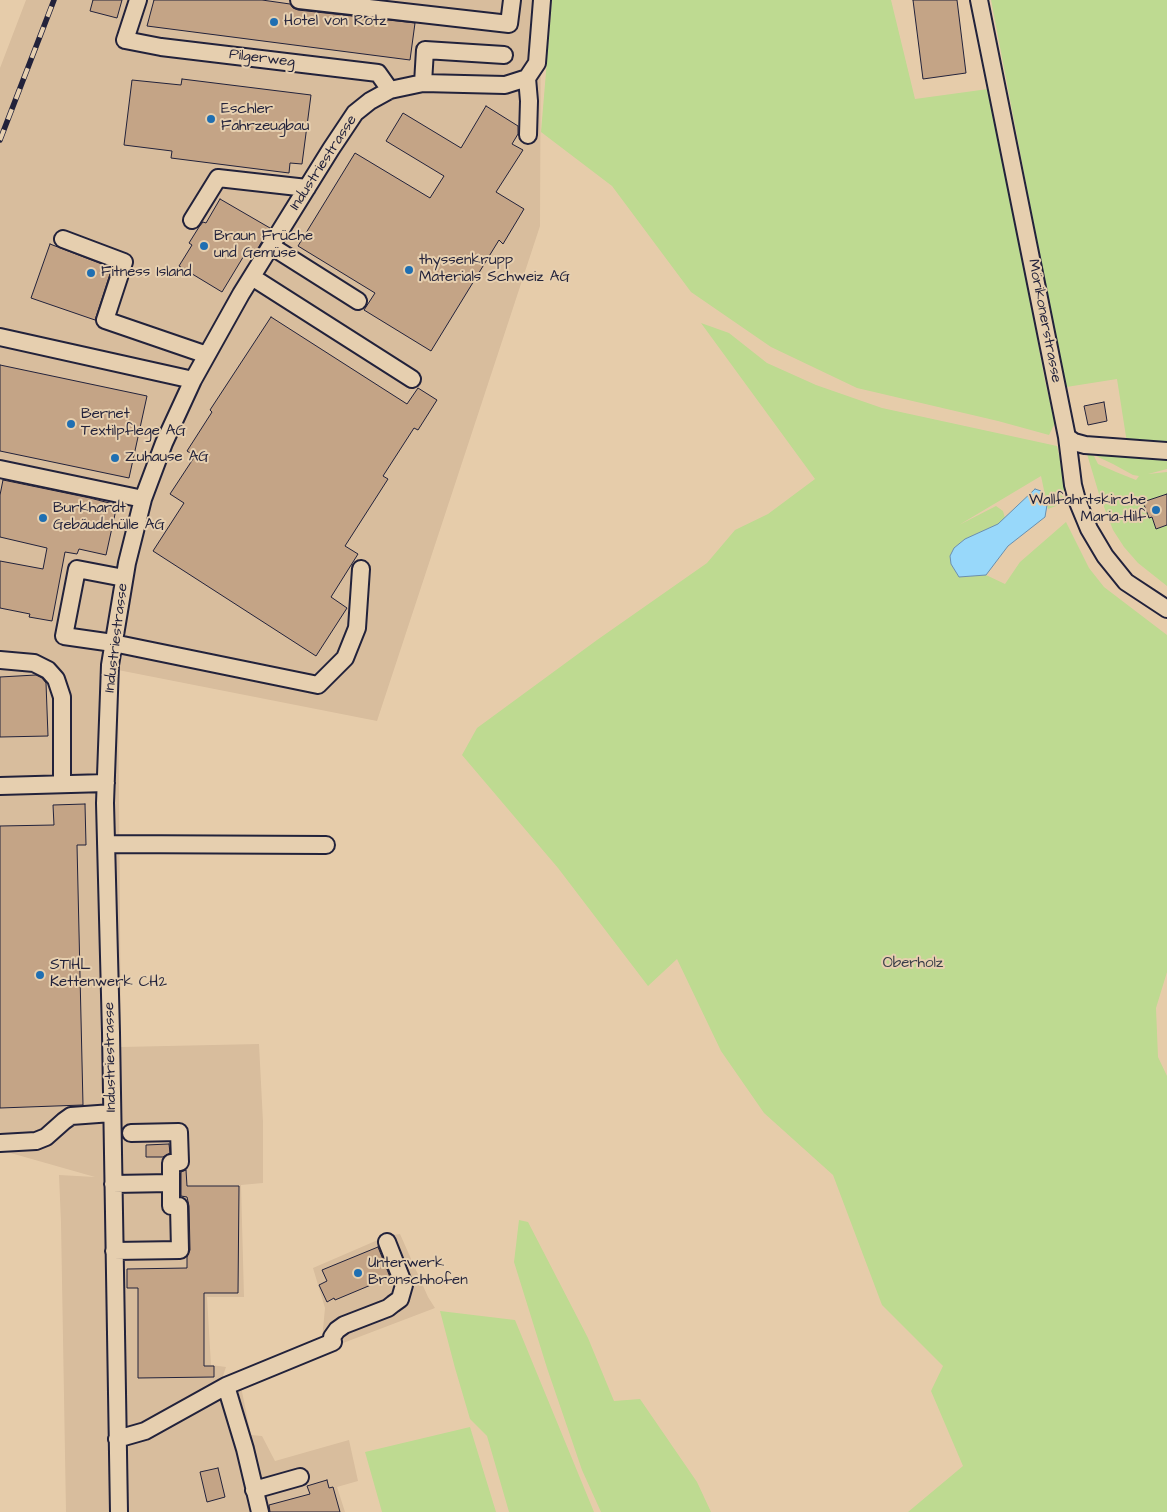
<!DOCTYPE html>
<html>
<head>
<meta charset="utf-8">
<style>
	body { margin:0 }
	canvas { display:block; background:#e6ccaa }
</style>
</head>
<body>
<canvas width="1167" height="1512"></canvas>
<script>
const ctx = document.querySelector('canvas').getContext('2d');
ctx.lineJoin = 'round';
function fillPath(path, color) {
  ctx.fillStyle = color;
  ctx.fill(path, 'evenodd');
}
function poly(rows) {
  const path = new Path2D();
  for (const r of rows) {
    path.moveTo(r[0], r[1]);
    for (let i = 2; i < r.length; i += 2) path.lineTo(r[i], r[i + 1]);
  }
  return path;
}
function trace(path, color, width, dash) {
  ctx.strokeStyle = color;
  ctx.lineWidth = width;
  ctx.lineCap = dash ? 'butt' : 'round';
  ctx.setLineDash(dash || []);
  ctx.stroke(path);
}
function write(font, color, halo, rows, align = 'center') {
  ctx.font = font + ' "Architects Daughter",sans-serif';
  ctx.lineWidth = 4;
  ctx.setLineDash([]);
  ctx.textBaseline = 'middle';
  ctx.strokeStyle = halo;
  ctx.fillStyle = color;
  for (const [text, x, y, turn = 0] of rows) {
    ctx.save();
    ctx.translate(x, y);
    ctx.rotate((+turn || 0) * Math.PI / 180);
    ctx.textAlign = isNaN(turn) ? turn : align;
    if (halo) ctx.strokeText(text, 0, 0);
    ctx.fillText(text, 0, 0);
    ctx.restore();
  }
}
fillPath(poly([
	[26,0,541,0,540,226,377,721,118,670,121,1047,259,1044,263,1122,263,1183,241,1185,244,1297,207,1297,211,1365,226,1367,222,1379,322,1340,325,1308,313,1268,387,1236,400,1234,428,1297,435,1308,330,1348,241,1387,251,1435,262,1436,275,1461,349,1440,358,1481,337,1487,345,1512,66,1512,61,1223,59,1175,95,1177,0,1150,0,68]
]), '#d8bd9d');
fillPath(poly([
	[552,0,891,0,915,99,988,89,1005,166,1045,381,1055,423,1049,435,998,421,857,388,771,347,691,292,612,186,541,132],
	[991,0,1167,0,1167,445,1127,443,1117,379,1060,388,1034,225],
	[701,323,729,333,767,363,816,385,882,408,1057,446,1067,491,1056,506,1048,509,1041,476,959,525,996,506,1003,511,1005,518,998,524,965,539,954,548,950,556,951,564,959,577,986,575,1005,584,1020,562,1066,522,1089,568,1104,587,1167,635,1167,972,1156,1008,1158,1057,1167,1076,1167,1512,908,1512,963,1466,931,1391,943,1366,882,1305,833,1175,764,1113,721,1051,677,959,648,986,558,868,462,755,477,728,597,640,707,563,735,530,768,514,815,479],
	[1089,451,1167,454,1167,469,1148,474,1167,472,1167,494,1143,502,1149,518,1152,517,1156,529,1167,525,1167,586,1138,563,1124,547,1113,530,1099,494,1087,454,1094,456,1098,464,1116,472,1136,480,1139,476,1133,475,1113,464,1098,457],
	[519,1220,528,1222,588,1338,614,1401,640,1399,697,1482,711,1512,601,1512,582,1470,547,1368,514,1262],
	[440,1311,515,1320,594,1512,509,1512,487,1436,470,1419,455,1368],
	[470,1427,496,1512,382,1512,365,1452]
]), '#beda91');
const water = poly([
	[1035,489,1041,491,1047,505,1045,517,1008,546,986,575,959,577,951,564,950,556,954,548,965,539,998,524,1035,489]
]);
fillPath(water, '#98d8fa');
trace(water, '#698fae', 1);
const building = poly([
	[93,0,122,0,117,18,90,11,93,0],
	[154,0,262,0,290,4,293,8,298,10,415,23,410,60,147,26,154,0],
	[913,0,957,0,966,73,923,79,913,0],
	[182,79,311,95,302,164,290,163,289,173,171,158,172,151,124,145,132,80,181,85,182,79],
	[486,106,518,126,518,134,512,144,523,150,496,192,524,209,503,244,499,240,431,351,364,310,375,293,298,246,355,153,430,198,444,176,386,141,403,113,461,148,486,106],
	[220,199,270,228,255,253,248,249,222,292,179,266,192,245,189,243,199,227,203,222,206,223,220,199],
	[50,244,112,268,95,320,31,298,50,244],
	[271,317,407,404,418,388,437,400,418,430,414,428,383,476,388,479,345,546,358,554,331,597,347,608,316,656,153,551,184,503,170,494,195,456,187,451,212,412,210,410,271,317],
	[0,365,147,396,129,478,0,451,0,365],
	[1104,402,1107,421,1088,425,1084,406,1104,402],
	[3,480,90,498,117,505,106,555,79,549,77,554,65,552,52,621,29,617,30,614,0,608,0,561,43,569,47,548,0,537,0,495,3,480],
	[1167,494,1167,525,1156,529,1152,517,1149,518,1143,502,1167,494],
	[36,675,42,678,46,683,48,736,0,737,0,677,36,675],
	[85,804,86,845,77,845,83,1105,0,1108,0,826,54,825,53,805,85,804],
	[169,1144,170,1153,163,1157,146,1157,146,1145,169,1144],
	[186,1170,187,1186,239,1186,238,1293,204,1293,204,1366,214,1366,214,1377,138,1378,138,1288,127,1288,127,1269,187,1268,187,1257,190,1250,189,1206,187,1197,181,1196,181,1172,186,1170],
	[378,1247,390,1277,335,1300,334,1298,327,1302,319,1285,327,1281,322,1270,378,1247],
	[218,1468,225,1497,207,1502,200,1472,218,1468],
	[327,1480,329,1488,333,1487,340,1512,270,1512,269,1505,310,1494,307,1486,327,1480]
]);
fillPath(building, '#c4a486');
trace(building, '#22223b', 1);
const minor = poly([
	[138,0,125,40,161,47,378,73,390,90],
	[299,0,509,24,512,0],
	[979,0,1067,437,1073,485,1077,500,1089,529,1105,556,1126,582,1167,609],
	[527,78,529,101,528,135],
	[423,83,425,50,504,55],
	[192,220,218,178,307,188],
	[63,239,124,262,105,320,207,355],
	[271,246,358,301],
	[252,277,412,379],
	[0,337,193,380],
	[1067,437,1074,442,1085,445,1167,451],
	[0,469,143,499],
	[124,578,77,569,64,636,113,643,318,685,345,658,357,628,361,569],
	[0,660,34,663,48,670,56,679,62,697,62,784],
	[0,786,106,783],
	[106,844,326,845],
	[0,1143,36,1141,46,1137,64,1121,71,1116,112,1113],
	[113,1184,171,1183],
	[114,1251,180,1250,179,1206,171,1206,171,1163,180,1162,179,1132,131,1133],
	[226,1386,245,1449,260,1512],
	[117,1439,145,1431,226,1386,333,1342,332,1337,337,1330,344,1325,388,1308,393,1304,400,1299,404,1285,387,1242],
	[254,1490,300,1477],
	[119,1512,111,1033,105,803,110,665,127,563,143,499,164,443,193,380,241,294,331,149,355,113,370,101,390,90,423,83,505,85,527,78,537,63,542,0]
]);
trace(minor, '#22223b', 20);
trace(minor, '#e6cfaf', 16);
const rail = poly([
	[0,140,54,0]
]);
trace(rail, '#22223b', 5.5);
trace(rail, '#e6cfaf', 4, [11]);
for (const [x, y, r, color] of [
	[274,22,5,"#1f6fb2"],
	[211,119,5,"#1f6fb2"],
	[204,246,5,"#1f6fb2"],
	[409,270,5,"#1f6fb2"],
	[91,273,5,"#1f6fb2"],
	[71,424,5,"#1f6fb2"],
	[115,458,5,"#1f6fb2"],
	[1156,510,5,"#1f6fb2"],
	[43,518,5,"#1f6fb2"],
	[40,975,5,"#1f6fb2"],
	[358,1273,5,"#1f6fb2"]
]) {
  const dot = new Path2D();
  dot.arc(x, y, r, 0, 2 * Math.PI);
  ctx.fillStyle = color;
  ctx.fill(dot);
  trace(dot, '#e6cfaf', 2);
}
write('15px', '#22223b', '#e6cfaf', [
	["Hotel von Rotz",284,22],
	["Eschler",221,110],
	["Fahrzeugbau",221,127],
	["Braun Früche",214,237],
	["und Gemüse",214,254],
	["thyssenkrupp",419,261],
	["Materials Schweiz AG",419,278],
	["Fitness Island",101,273],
	["Bernet",81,415],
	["Textilpflege AG",81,432],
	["Zuhause AG",125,458],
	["Wallfahrtskirche",1146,501,"right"],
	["Maria-Hilf",1146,518,"right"],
	["Burkhardt",53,509],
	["Gebäudehülle AG",53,526],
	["STIHL",50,966],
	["Kettenwerk CH2",50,983],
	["Unterwerk",368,1264],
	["Bronschhofen",368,1281]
], 'left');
write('15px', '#22223b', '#e6cfaf', [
	["Pilgerweg",262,59,7],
	["Industriestrasse",324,163,-57],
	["Mörikonerstrasse",1044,321,79],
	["Industriestrasse",117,638,-83],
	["Industriestrasse",111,1057,-91]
]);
write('15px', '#393e48', '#e6cfaf', [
	["Oberholz",913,964]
]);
</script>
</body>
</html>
